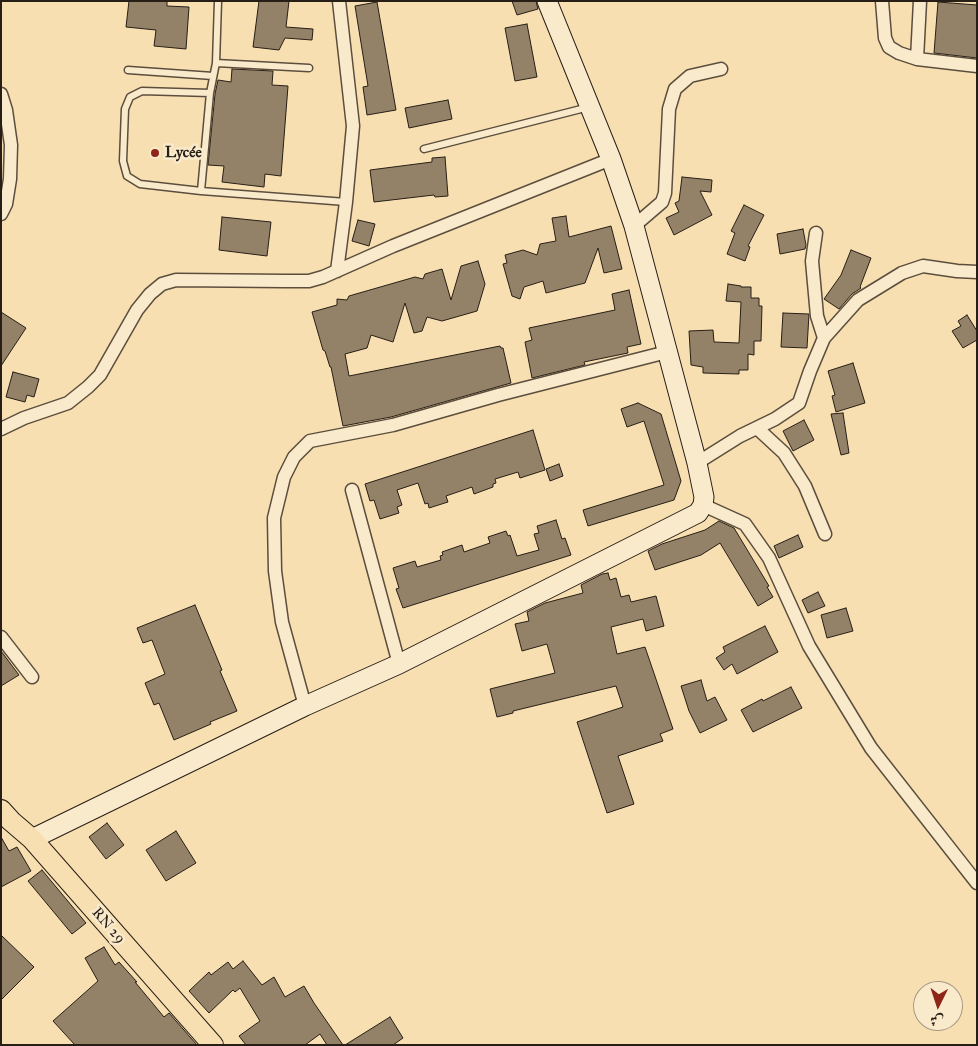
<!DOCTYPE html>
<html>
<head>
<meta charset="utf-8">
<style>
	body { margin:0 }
	#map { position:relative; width:978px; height:1046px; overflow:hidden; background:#f7dfb1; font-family:"IM FELL Great Primer",Amiri,serif }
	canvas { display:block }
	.frame { position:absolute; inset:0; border:2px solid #271e16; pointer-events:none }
	.north { position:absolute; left:913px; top:981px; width:50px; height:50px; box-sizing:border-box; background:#faeacc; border:1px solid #a69883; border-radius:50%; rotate:184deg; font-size:14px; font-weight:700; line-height:20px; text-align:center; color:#271e16 }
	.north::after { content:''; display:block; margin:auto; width:18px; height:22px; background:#8f2418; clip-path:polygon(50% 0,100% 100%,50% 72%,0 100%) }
</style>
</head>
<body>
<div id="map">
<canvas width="978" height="1046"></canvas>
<div class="frame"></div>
<div class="north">ش</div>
</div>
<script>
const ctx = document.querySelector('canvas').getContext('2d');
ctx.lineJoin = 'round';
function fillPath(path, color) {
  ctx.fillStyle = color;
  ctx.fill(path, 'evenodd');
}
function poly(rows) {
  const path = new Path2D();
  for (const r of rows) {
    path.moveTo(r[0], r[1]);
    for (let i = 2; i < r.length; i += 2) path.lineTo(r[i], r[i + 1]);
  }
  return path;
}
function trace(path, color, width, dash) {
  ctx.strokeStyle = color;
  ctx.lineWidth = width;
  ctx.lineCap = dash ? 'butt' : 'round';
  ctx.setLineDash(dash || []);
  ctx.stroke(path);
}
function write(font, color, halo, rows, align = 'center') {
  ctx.font = font + ' "IM FELL Great Primer",serif';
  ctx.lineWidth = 5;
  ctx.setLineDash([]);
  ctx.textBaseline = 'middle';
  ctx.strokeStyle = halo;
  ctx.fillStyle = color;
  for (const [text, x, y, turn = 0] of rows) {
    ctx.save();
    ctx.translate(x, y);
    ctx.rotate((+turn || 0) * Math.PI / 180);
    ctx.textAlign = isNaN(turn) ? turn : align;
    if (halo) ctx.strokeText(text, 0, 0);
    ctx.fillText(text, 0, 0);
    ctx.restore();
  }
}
const building = poly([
	[129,1,167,1,167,6,189,7,186,49,154,46,156,30,126,27,129,1],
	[259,1,289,1,286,27,313,29,312,40,285,38,279,50,253,47,259,1],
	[512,1,536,1,538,9,517,15,512,1],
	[377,2,396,110,367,115,363,87,368,86,355,6,377,2],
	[938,2,977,5,977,58,934,53,938,2],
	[527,24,537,77,515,81,505,28,527,24],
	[232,69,273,71,272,85,288,86,281,176,265,174,264,187,222,182,224,166,208,165,215,94,218,80,231,82,232,69],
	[448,100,452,119,409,128,405,108,448,100],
	[445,157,448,196,435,197,434,195,374,202,370,170,432,162,432,158,445,157],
	[682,177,712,180,711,192,700,191,712,215,674,235,666,218,679,212,675,203,679,201,682,177],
	[744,205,764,215,748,246,750,247,745,261,727,254,735,233,731,231,744,205],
	[566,216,569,237,611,226,622,269,604,273,598,248,585,283,546,293,543,281,524,287,520,299,512,296,503,264,507,263,505,255,523,250,537,255,540,244,556,241,552,218,566,216],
	[222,217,271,222,267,256,219,250,222,217],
	[358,220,375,224,369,246,352,241,358,220],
	[803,229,806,245,805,249,780,254,777,234,803,229],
	[851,250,871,258,860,287,861,288,852,294,839,309,824,299,841,275,851,250],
	[478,261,485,284,477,311,442,321,427,317,422,331,414,333,405,303,393,342,371,335,367,348,345,354,349,376,500,346,501,348,503,348,511,383,391,417,343,426,331,367,330,367,325,351,323,350,312,312,337,305,337,299,347,300,349,296,415,277,423,279,425,274,442,269,451,300,461,266,478,261],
	[728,284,741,286,741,287,751,287,751,298,759,298,759,306,762,306,761,341,754,341,754,355,748,354,748,370,739,370,739,374,703,373,703,367,691,365,689,331,713,330,714,342,739,343,741,302,726,301,728,284],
	[629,290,641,344,627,347,628,353,584,362,585,365,532,378,525,342,532,340,529,328,615,310,612,294,629,290],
	[1,312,26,328,1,366,1,312],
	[783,313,809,314,807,348,781,347,783,313],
	[967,315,977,331,977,340,963,348,952,331,961,326,958,321,967,315],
	[853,363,865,403,836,412,832,396,835,395,828,371,853,363],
	[13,372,39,379,34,397,27,395,25,402,6,397,13,372],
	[638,403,661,414,681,481,674,500,588,526,583,510,664,485,644,421,627,427,621,409,638,403],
	[843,413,849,453,841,455,831,414,843,413],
	[804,420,814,440,793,451,783,431,804,420],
	[533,430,545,470,520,478,518,472,495,479,496,483,493,484,493,487,474,494,472,487,446,496,448,502,429,508,428,503,425,504,418,483,397,490,402,505,397,507,399,513,380,519,374,500,370,501,365,484,533,430],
	[559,464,563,476,550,481,546,469,559,464],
	[556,520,562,539,565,538,571,555,403,608,396,589,399,588,393,568,415,561,417,567,441,560,440,556,443,555,442,552,462,545,464,552,490,543,488,537,506,531,508,536,510,535,517,556,539,550,534,534,539,533,537,526,556,520],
	[719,521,734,528,769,586,767,587,773,597,758,606,720,543,701,555,655,570,648,551,662,544,705,530,719,521],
	[798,535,803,547,779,558,774,546,798,535],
	[608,573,610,580,616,578,621,597,629,595,631,602,656,596,664,626,646,631,643,619,611,627,617,654,645,647,673,729,660,734,663,741,618,756,634,804,607,813,577,722,623,707,616,686,513,711,513,713,497,717,490,689,555,673,547,644,522,651,515,624,529,621,527,612,545,603,583,593,581,585,602,574,608,573],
	[818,592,825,606,808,613,802,600,818,592],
	[195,605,222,670,220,671,237,711,210,722,211,724,174,740,159,703,154,705,145,683,165,674,152,640,143,643,137,628,195,605],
	[846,608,853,631,827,638,821,615,846,608],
	[765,626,778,652,737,674,732,664,724,670,716,658,725,652,723,647,765,626],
	[1,651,19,675,1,686,1,651],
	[701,680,707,701,715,697,727,720,700,733,689,711,681,686,701,680],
	[791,687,802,708,753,732,741,710,762,699,763,701,791,687],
	[107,823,124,845,106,859,89,837,107,823],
	[176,831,196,863,166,881,146,850,176,831],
	[1,837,9,851,17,847,31,871,1,887,1,837],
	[42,870,86,923,72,934,28,881,42,870],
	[1,935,34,967,1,1000,1,935],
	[104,947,115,965,119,962,137,982,135,982,164,1017,169,1013,197,1045,75,1045,53,1021,98,981,85,958,104,947],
	[243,961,262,985,274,977,285,997,304,986,314,1003,343,1045,327,1045,320,1034,305,1045,246,1045,239,1036,260,1021,240,988,235,992,233,990,209,1013,189,991,209,972,211,975,228,962,233,969,243,961],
	[390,1017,403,1038,393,1045,345,1045,390,1017]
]);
fillPath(building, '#938267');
trace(building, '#271e16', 1);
const lane = poly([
	[216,63,309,68],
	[128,70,213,76],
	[210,93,142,91,130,97,125,109,123,161,127,176,140,184,201,191,346,202],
	[424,149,589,107],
	[201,191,210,93,216,63,218,1]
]);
const street = poly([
	[882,1,885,38,889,47,899,53,917,59,977,66],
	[917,59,920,1],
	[1,94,6,110,11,145,10,179,6,204,1,214],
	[634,226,662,202,665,193,669,109,675,89,690,76,721,69],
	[816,233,812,261,817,316,824,338,858,300,902,273,923,266,957,271,977,272],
	[337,271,346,202,353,126,339,1],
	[757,428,784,453,805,486,825,534],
	[1,429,24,418,68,403,88,387,100,375,137,310,150,294,162,284,176,280,285,281,309,281,323,277,393,246,611,159],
	[697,463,740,436,775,419,799,403,810,371,824,338],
	[352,490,399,664],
	[703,505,745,524,769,558,809,646,871,748,977,883],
	[1,637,32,677],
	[305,706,282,622,275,571,274,518,284,477,294,457,310,441,393,425,498,395,667,352]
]);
const secondary = poly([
	[32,839,305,706,399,664,698,513,703,505,704,497,697,463,634,226,611,159,547,1]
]);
const primary = poly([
	[1,810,11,821,32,839,213,1045]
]);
trace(lane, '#5b4e3d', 9);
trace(street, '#5b4e3d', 15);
trace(secondary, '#271e16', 21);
trace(primary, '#271e16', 22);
trace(lane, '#faeacc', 6);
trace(street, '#faeacc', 12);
trace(secondary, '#faeacc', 19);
trace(primary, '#f7dfb1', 20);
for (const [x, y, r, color] of [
	[155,153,5,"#8f2418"]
]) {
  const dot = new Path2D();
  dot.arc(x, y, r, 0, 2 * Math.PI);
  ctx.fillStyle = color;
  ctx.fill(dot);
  trace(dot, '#faeacc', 2);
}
write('bold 15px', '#271e16', '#faeacc', [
	["Lycée",165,153]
], 'left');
write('15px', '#271e16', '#faeacc', [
	["RN 29",108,926,49]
]);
</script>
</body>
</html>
